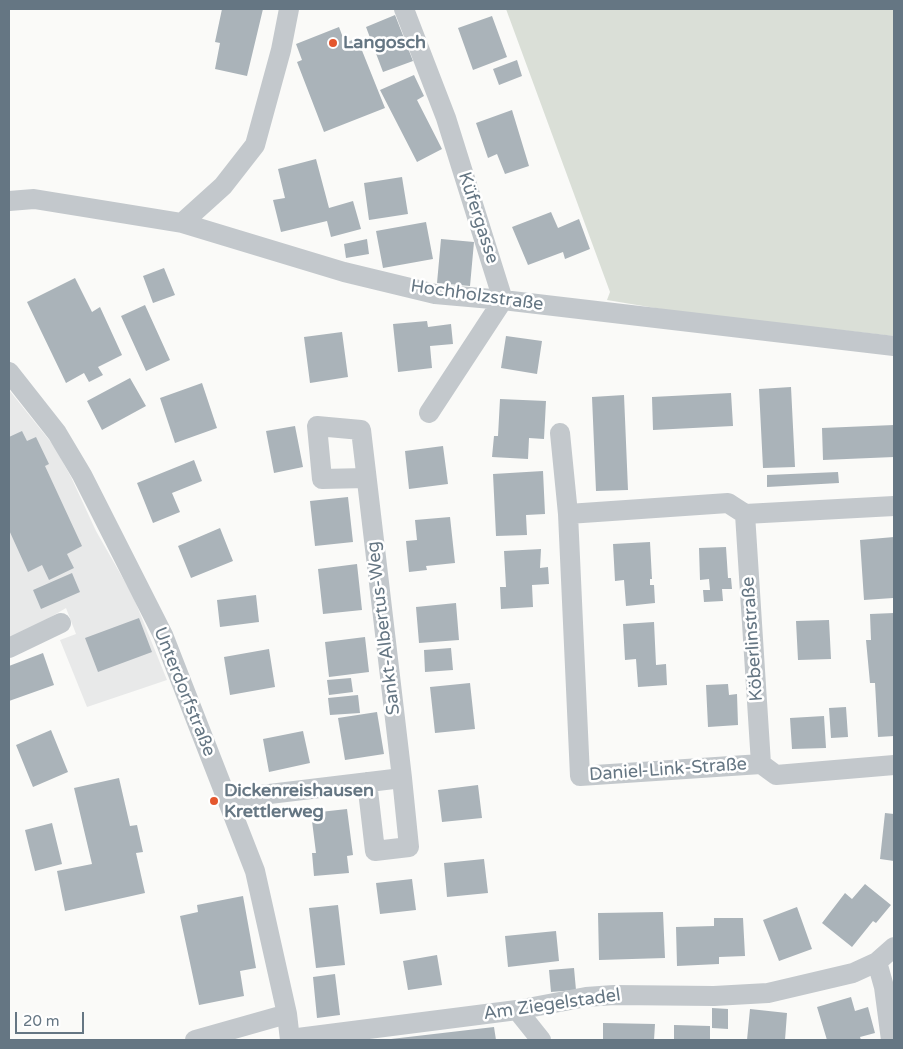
<!DOCTYPE html>
<html>
<head>
<meta charset="utf-8">
<style>
	body { margin:0 }
	#map { position:relative; width:903px; height:1049px; overflow:hidden; background:#fafaf8; font-family:"Varela Round",sans-serif }
	canvas { display:block }
	.frame { position:absolute; inset:0; border:10px solid #657683; pointer-events:none }
	.scale { position:absolute; left:15px; top:1012px; width:69px; height:22px; box-sizing:border-box; border:2px solid #657683; border-top:0; padding-left:6px; font-size:15px; line-height:18px; white-space:nowrap; color:#657683; -webkit-text-stroke:4px #fff; paint-order:stroke }
</style>
</head>
<body>
<div id="map">
<canvas width="903" height="1049"></canvas>
<div class="frame"></div>
<div class="scale">20 m</div>
</div>
<script>
const ctx = document.querySelector('canvas').getContext('2d');
ctx.lineJoin = 'round';
function fillPath(path, color) {
  ctx.fillStyle = color;
  ctx.fill(path, 'evenodd');
}
function poly(rows) {
  const path = new Path2D();
  for (const r of rows) {
    path.moveTo(r[0], r[1]);
    for (let i = 2; i < r.length; i += 2) path.lineTo(r[i], r[i + 1]);
  }
  return path;
}
function trace(path, color, width, dash) {
  ctx.strokeStyle = color;
  ctx.lineWidth = width;
  ctx.lineCap = dash ? 'butt' : 'round';
  ctx.setLineDash(dash || []);
  ctx.stroke(path);
}
function write(font, color, halo, rows, align = 'center') {
  ctx.font = font + ' "Varela Round",sans-serif';
  ctx.lineWidth = 5;
  ctx.setLineDash([]);
  ctx.textBaseline = 'middle';
  ctx.strokeStyle = halo;
  ctx.fillStyle = color;
  for (const [text, x, y, turn = 0] of rows) {
    ctx.save();
    ctx.translate(x, y);
    ctx.rotate((+turn || 0) * Math.PI / 180);
    ctx.textAlign = isNaN(turn) ? turn : align;
    if (halo) ctx.strokeText(text, 0, 0);
    ctx.fillText(text, 0, 0);
    ctx.restore();
  }
}
fillPath(poly([
	[9,390,54,446,71,477,96,531,133,596,167,680,87,707,60,640,76,634,66,608,9,642]
]), '#e8e9e9');
fillPath(poly([
	[506,9,894,9,894,336,685,313,607,300,610,292]
]), '#dadfd7');
fillPath(poly([
	[222,9,263,9,247,76,215,69,220,43,215,42],
	[395,15,413,61,383,72,366,27],
	[492,16,507,57,473,70,458,28],
	[339,27,345,43,357,38,385,108,324,132,297,62,302,60,296,44],
	[517,60,522,76,499,85,493,69],
	[414,75,424,96,417,100,442,149,417,162,380,90],
	[512,110,529,166,505,174,497,154,488,158,476,123],
	[316,159,329,208,353,201,361,229,331,237,327,221,281,232,273,200,285,198,278,169],
	[402,177,408,214,369,220,364,183],
	[551,212,558,228,579,219,590,249,565,259,563,252,528,265,512,227],
	[426,222,433,259,383,268,376,231],
	[367,239,369,254,346,258,344,244],
	[441,239,474,242,470,286,437,283],
	[164,268,175,295,153,303,143,276],
	[75,278,92,312,100,307,122,355,98,367,103,375,89,382,84,373,66,383,27,302],
	[145,305,170,360,146,371,121,316],
	[427,321,428,327,451,324,453,344,430,346,432,368,398,372,393,324],
	[342,332,348,377,310,383,304,337],
	[506,336,542,341,537,374,501,368],
	[130,378,146,406,102,430,87,401],
	[202,383,217,428,175,443,160,398],
	[791,387,795,467,763,468,759,389],
	[731,393,733,426,653,430,652,397],
	[624,395,628,490,596,491,592,397],
	[500,399,546,401,544,439,529,438,528,459,492,457,494,436,498,436],
	[894,425,894,457,823,460,822,428],
	[295,426,303,467,274,473,266,431],
	[22,431,27,441,36,437,49,464,45,466,82,546,67,554,74,568,49,580,42,565,28,572,9,530,9,437],
	[443,446,448,484,409,489,405,451],
	[194,460,202,481,172,493,180,512,153,523,137,483],
	[543,471,545,514,526,515,527,535,496,536,493,474],
	[838,472,839,483,767,487,767,475],
	[348,497,353,542,315,546,310,501],
	[450,517,455,563,426,566,427,570,409,572,406,541,417,540,415,520],
	[220,528,233,561,191,578,178,546],
	[894,537,893,598,864,600,860,540],
	[650,542,652,579,650,579,650,585,654,585,655,603,626,606,624,580,615,581,613,544],
	[726,547,728,578,731,578,732,589,722,589,723,601,704,602,703,590,710,590,709,579,700,580,699,548],
	[541,549,540,568,548,567,549,584,532,585,533,607,501,609,500,587,506,587,504,551],
	[357,564,362,610,323,614,318,569],
	[72,573,80,592,41,609,33,590],
	[256,595,259,622,220,627,217,600],
	[456,603,459,640,419,643,416,607],
	[894,613,894,736,878,737,875,683,870,683,866,640,871,640,870,614],
	[139,618,152,652,98,672,85,638],
	[829,620,831,659,798,660,796,621],
	[654,622,656,665,666,664,667,685,638,687,636,659,625,660,623,624],
	[365,637,369,672,329,677,325,642],
	[451,648,453,670,425,672,424,650],
	[269,649,275,687,230,695,224,657],
	[43,653,54,685,9,701,9,666],
	[351,678,353,692,329,695,327,680],
	[470,683,475,729,435,733,430,687],
	[728,684,729,695,737,694,738,725,708,727,706,685],
	[358,695,360,713,330,715,328,698],
	[846,707,848,737,831,738,829,708],
	[377,712,384,754,345,760,338,718],
	[824,716,826,748,792,749,790,718],
	[51,730,68,772,33,787,16,745],
	[303,731,310,763,269,772,263,739],
	[119,778,130,826,137,825,143,852,136,853,145,893,65,911,57,871,92,864,74,788],
	[478,785,482,818,442,822,438,790],
	[347,809,353,855,347,856,349,873,314,876,312,853,316,853,311,813],
	[885,813,894,814,894,861,880,859],
	[52,823,62,864,35,871,25,830],
	[484,859,488,893,447,897,444,863],
	[412,879,416,910,380,914,376,883],
	[865,884,891,905,876,923,873,921,852,947,822,923,845,893,852,899],
	[243,896,256,968,240,971,244,996,199,1005,180,916,198,912,197,905],
	[338,905,345,965,316,968,309,908],
	[797,907,812,949,779,961,763,920],
	[663,912,665,958,599,960,598,913],
	[714,918,743,918,745,956,719,957,719,964,677,966,676,927,714,926],
	[556,931,559,961,508,967,505,936],
	[437,955,442,985,408,990,403,961],
	[574,968,576,990,551,992,549,970],
	[335,974,340,1015,317,1018,313,977],
	[851,997,855,1011,868,1007,875,1033,860,1037,861,1040,827,1040,817,1007],
	[712,1008,728,1009,728,1029,712,1028],
	[750,1009,787,1013,785,1040,747,1040],
	[603,1023,655,1024,654,1040,603,1040],
	[674,1025,710,1026,710,1040,674,1040],
	[494,1027,496,1040,391,1040,391,1039]
]), '#aab3b9');
trace(poly([
	[404,9,446,118,503,300,429,413],
	[9,201,34,199,182,223,344,272,435,294,503,300,894,346],
	[182,223,223,186,255,145,281,50,289,9],
	[9,372,57,433,82,475,163,635,255,871,287,1014,290,1040],
	[560,433,568,514,580,776,761,764,776,775,894,765],
	[568,514,728,503,745,514,894,506],
	[745,514,761,764],
	[9,648,61,623],
	[367,782,375,851,409,847,402,778],
	[228,799,402,778,361,430,317,426,322,479,366,478],
	[877,962,884,987,891,1040],
	[517,1010,541,1040],
	[290,1039,517,1010,586,997,614,995,714,996,768,993,853,973,877,962,894,947],
	[195,1040,287,1014]
]), '#c3c8cc', 20);
for (const [x, y, r, color] of [
	[333,43,5,"#e4572e"],
	[214,801,5,"#e4572e"]
]) {
  const dot = new Path2D();
  dot.arc(x, y, r, 0, 2 * Math.PI);
  ctx.fillStyle = color;
  ctx.fill(dot);
  trace(dot, '#fff', 2);
}
write('bold 18px', '#657683', '#fff', [
	["Langosch",343,43],
	["Dickenreishausen",224,791],
	["Krettlerweg",224,812]
], 'left');
write('18px', '#657683', '#fff', [
	["Küfergasse",478,218,72],
	["Hochholzstraße",477,296,8],
	["Sankt-Albertus-Weg",384,628,-97],
	["Köberlinstraße",753,639,-94],
	["Unterdorfstraße",184,692,68],
	["Daniel-Link-Straße",668,770,-4],
	["Am Ziegelstadel",552,1005,-8]
]);
</script>
</body>
</html>
